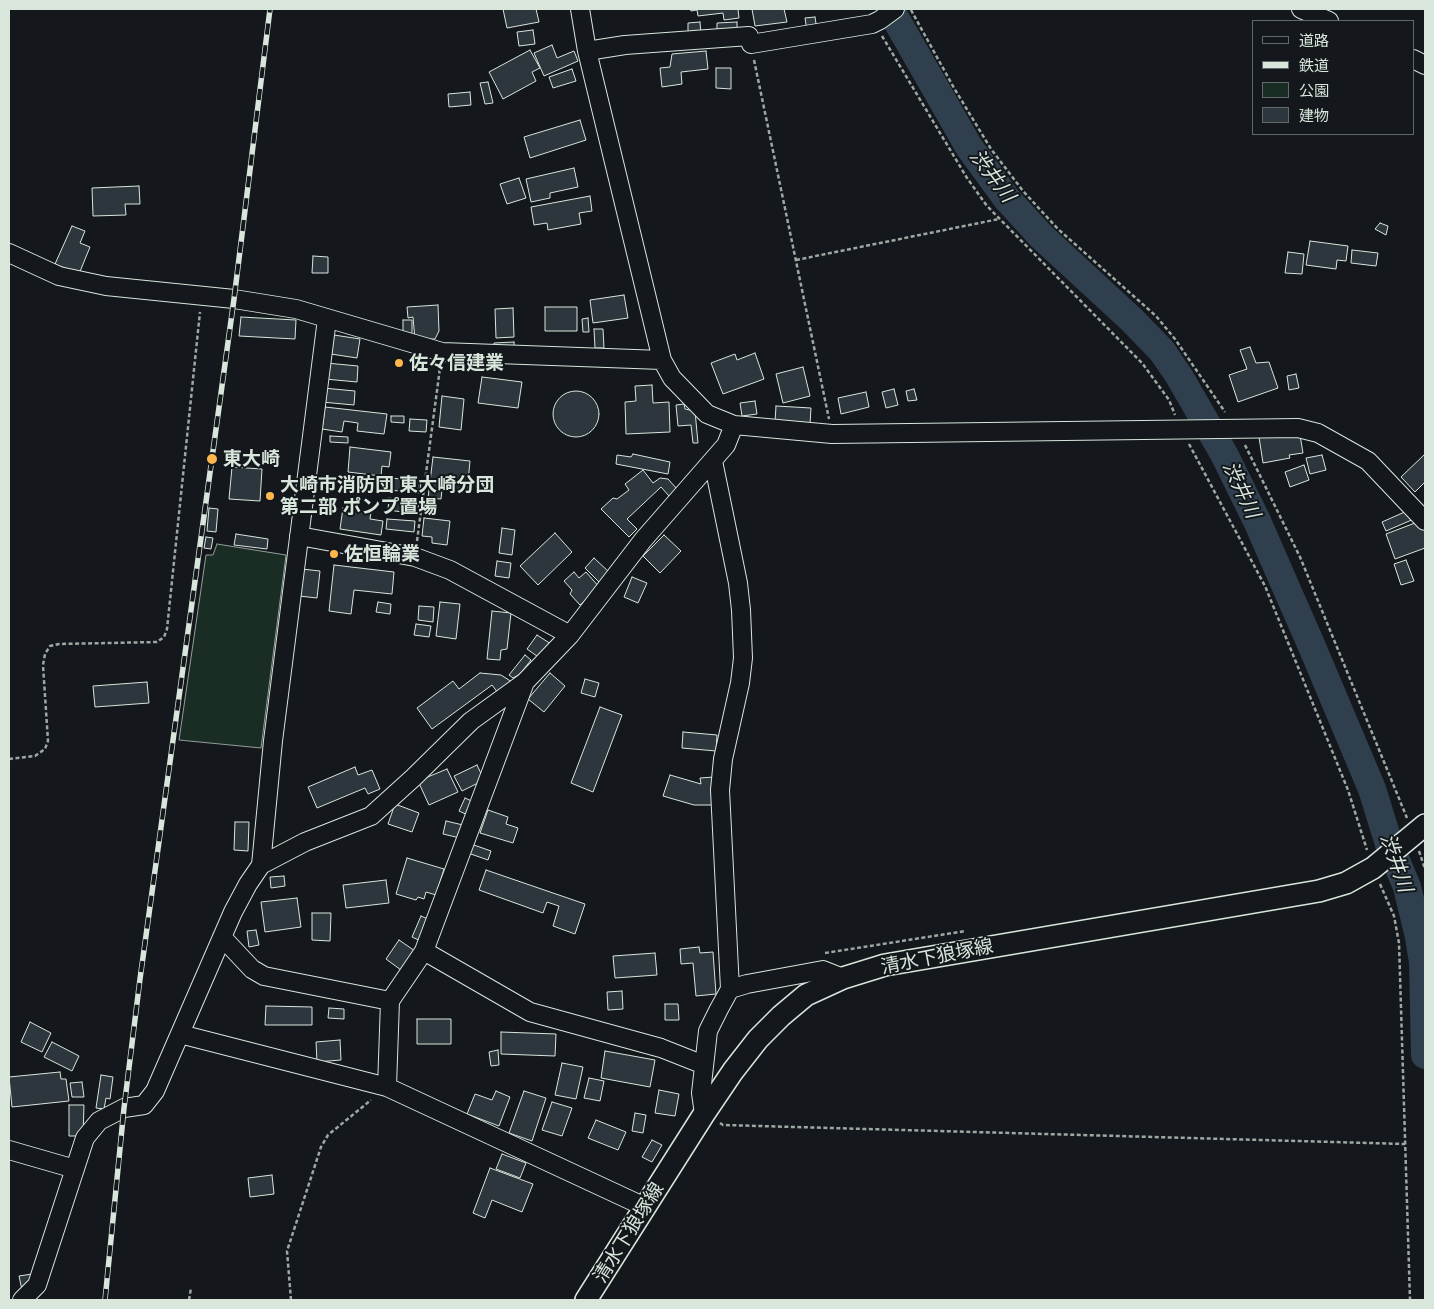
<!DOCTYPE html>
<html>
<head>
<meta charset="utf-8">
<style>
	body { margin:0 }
	#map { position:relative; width:1434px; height:1309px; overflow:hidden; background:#14181c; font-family:Mulish,"Noto Sans JP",sans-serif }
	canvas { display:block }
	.frame { position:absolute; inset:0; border:10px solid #d8e6dc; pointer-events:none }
	.legend { position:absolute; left:1252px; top:20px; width:162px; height:115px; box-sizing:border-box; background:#14181c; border:1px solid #626a69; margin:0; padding:6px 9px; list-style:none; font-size:15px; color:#d8e6dc }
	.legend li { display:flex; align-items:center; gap:10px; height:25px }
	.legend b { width:25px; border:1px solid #626a69 }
</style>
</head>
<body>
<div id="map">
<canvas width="1434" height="1309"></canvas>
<div class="frame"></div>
<ul class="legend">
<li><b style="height:6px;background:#14181c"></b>道路</li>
<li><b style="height:6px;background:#d8e6dc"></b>鉄道</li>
<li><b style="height:14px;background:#1a2d24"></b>公園</li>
<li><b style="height:14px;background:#2c363c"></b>建物</li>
</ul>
</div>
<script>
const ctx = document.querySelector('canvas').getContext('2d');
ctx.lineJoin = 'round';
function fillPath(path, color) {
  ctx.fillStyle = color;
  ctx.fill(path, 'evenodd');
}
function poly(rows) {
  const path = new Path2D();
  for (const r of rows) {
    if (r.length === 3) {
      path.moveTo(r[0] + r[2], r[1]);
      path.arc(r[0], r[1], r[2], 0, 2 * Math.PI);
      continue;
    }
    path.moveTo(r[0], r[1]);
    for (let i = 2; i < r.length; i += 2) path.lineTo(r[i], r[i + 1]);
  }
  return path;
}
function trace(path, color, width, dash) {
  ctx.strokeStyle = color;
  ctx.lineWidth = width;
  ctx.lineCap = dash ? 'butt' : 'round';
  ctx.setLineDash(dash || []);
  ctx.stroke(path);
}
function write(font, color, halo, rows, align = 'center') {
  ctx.font = font + ' Mulish,"Noto Sans JP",sans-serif';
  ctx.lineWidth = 4;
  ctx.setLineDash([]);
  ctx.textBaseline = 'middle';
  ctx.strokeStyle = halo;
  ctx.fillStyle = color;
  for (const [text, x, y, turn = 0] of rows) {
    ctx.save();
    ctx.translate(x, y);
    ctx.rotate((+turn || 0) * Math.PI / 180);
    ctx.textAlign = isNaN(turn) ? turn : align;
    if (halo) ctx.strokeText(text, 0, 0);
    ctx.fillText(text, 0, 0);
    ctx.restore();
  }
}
const green = poly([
	[217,544,286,555,261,748,179,740,206,555,213,555,217,544]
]);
fillPath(green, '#1a2d24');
trace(green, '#939e99', 1);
trace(poly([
	[890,9,969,147,1007,199,1042,237,1132,320,1162,351,1179,376,1224,454,1257,521,1313,649,1372,789,1389,844,1407,887,1419,937,1423,962,1425,1055]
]), '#2f3f4d', 28);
const building = poly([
	[503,9,536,9,539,22,507,28,503,9],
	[690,9,738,9,739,18,724,20,723,13,698,16,697,10,691,11,690,9],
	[752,9,784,9,787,22,755,26,752,9],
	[815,17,817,30,807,31,805,18,815,17],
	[700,22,701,34,688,34,688,23,700,22],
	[737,22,737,29,717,30,717,23,737,22],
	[533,30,535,44,519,46,517,32,533,30],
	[552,45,557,58,574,51,578,61,544,76,534,53,552,45],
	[530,50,540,68,532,72,536,81,503,99,489,72,530,50],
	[706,51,708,69,681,72,682,84,662,87,660,68,670,67,672,54,706,51],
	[716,68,731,68,731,89,716,88,716,68],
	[572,69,576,81,553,88,549,77,572,69],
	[488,82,493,103,485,104,480,83,488,82],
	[470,92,471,105,449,107,448,94,470,92],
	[580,120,586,140,530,158,524,137,580,120],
	[574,168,578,187,550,193,550,198,531,202,526,179,574,168],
	[519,178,526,198,507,204,500,184,519,178],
	[139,186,140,204,125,204,126,215,93,216,92,188,139,186],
	[590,196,592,211,579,213,581,224,548,230,547,223,534,225,531,207,590,196],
	[1380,223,1388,226,1386,235,1375,229,1380,223],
	[72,226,85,231,80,243,90,247,79,274,55,264,72,226],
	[1310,241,1348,246,1346,261,1337,260,1336,269,1306,265,1310,241],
	[1352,250,1378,253,1376,266,1351,263,1352,250],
	[1288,252,1304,254,1302,274,1285,273,1288,252],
	[313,256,328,257,328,273,312,273,313,256],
	[624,295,628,318,593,323,590,300,624,295],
	[438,305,439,331,435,339,415,340,413,317,408,318,407,307,438,305],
	[545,307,577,307,577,331,545,331,545,307],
	[513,308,514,337,496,338,495,309,513,308],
	[241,317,296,320,295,339,239,336,241,317],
	[588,318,589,332,583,332,582,319,588,318],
	[403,320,412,320,412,336,403,336,403,320],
	[594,329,603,329,604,348,595,348,594,329],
	[334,335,360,339,357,358,331,354,334,335],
	[514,342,514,350,494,351,494,343,514,342],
	[1250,347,1256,363,1269,362,1278,388,1238,402,1229,375,1247,369,1240,350,1250,347],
	[755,353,764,379,723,394,711,363,735,354,737,360,755,353],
	[326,363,358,366,357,382,325,379,326,363],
	[803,367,810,396,783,403,776,374,803,367],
	[1296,374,1299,388,1289,390,1287,376,1296,374],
	[482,377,522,382,518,408,478,403,482,377],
	[652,385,653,403,669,402,670,432,626,434,625,402,636,401,635,386,652,385],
	[323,388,355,391,354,405,322,402,323,388],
	[894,389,898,405,886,408,882,392,894,389],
	[914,389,917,400,908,401,906,391,914,389],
	[576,414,23],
	[866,392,869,407,841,414,838,398,866,392],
	[442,396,464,399,461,430,439,427,442,396],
	[755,401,757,414,742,416,740,403,755,401],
	[684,404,685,409,695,411,698,443,693,443,691,425,678,426,676,405,684,404],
	[776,406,811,408,810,424,775,422,776,406],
	[325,407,387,414,384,434,357,431,358,423,344,421,342,432,322,429,325,407],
	[391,416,404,416,404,423,391,422,391,416],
	[410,419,427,420,426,432,409,431,410,419],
	[1281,433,1282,437,1300,435,1303,453,1289,455,1290,458,1263,463,1259,437,1281,433],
	[330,436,348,437,348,443,330,442,330,436],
	[350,447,391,452,389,467,382,466,381,476,348,472,350,447],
	[633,454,670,462,668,474,616,464,617,455,631,457,633,454],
	[1425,454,1425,482,1415,492,1401,477,1425,454],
	[1322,455,1326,470,1310,474,1306,458,1322,455],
	[433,457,470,461,467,492,442,490,441,499,428,498,433,457],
	[1304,465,1309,480,1290,487,1285,472,1304,465],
	[232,467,262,469,260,501,229,499,232,467],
	[643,470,653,483,660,478,668,479,677,489,669,496,661,487,627,519,637,529,629,537,601,509,613,498,617,499,629,490,625,484,643,470],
	[391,478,421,481,420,493,389,490,391,478],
	[389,498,419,502,417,514,388,510,389,498],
	[209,508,218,509,216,532,207,531,209,508],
	[343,508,371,512,370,519,383,521,381,535,340,529,343,508],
	[1407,511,1414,519,1386,531,1382,522,1407,511],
	[424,518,450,521,447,545,432,543,432,537,422,536,424,518],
	[387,519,415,521,414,532,386,529,387,519],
	[1415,523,1425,530,1425,548,1395,559,1386,534,1415,523],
	[502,528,515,530,512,555,499,553,502,528],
	[555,533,572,552,538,585,520,566,555,533],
	[236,534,268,539,267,549,234,545,236,534],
	[664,535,681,551,660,573,643,556,664,535],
	[206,537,213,538,211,549,204,548,206,537],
	[594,558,609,572,599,582,585,568,594,558],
	[1406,560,1414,581,1401,585,1394,564,1406,560],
	[497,561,511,563,509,578,495,576,497,561],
	[334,565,394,572,392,594,354,590,351,614,329,611,334,565],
	[302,569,320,571,317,598,299,596,302,569],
	[574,572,579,578,586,572,600,588,580,605,570,594,572,590,564,581,574,572],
	[632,577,647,583,638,603,624,597,632,577],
	[378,602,391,604,390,614,376,612,378,602],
	[440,602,460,604,456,639,436,636,440,602],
	[419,606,434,607,433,622,418,620,419,606],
	[492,611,511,613,507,649,501,650,500,660,487,659,492,611],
	[416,624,431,626,429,637,414,635,416,624],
	[537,635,551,644,541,659,527,649,537,635],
	[525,655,531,660,520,674,513,678,509,675,525,655],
	[480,673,501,675,512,682,498,693,492,685,432,729,417,708,453,681,459,689,480,673],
	[550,673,565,686,544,712,528,699,550,673],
	[585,679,599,683,595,697,581,693,585,679],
	[147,682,149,703,95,707,93,686,147,682],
	[600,707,622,715,593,792,571,783,600,707],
	[683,732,717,735,716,751,682,748,683,732],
	[477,765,484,780,462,791,454,776,477,765],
	[355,767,358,775,372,770,380,789,368,794,365,788,317,808,308,787,355,767],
	[447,769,458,792,429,805,418,781,447,769],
	[670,775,701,784,700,778,714,777,715,798,712,805,694,805,663,796,670,775],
	[465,798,476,803,470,816,459,811,465,798],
	[395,804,419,813,412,832,388,824,395,804],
	[488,810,508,817,506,824,518,828,513,843,480,833,488,810],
	[446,821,463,825,460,838,443,834,446,821],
	[235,822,249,822,248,851,234,850,235,822],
	[471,844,491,851,488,860,468,853,471,844],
	[407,858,444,869,436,895,426,892,424,899,418,897,416,900,396,894,407,858],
	[486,870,585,904,575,934,553,926,559,906,547,902,543,913,479,890,486,870],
	[284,876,285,886,271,888,270,877,284,876],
	[386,880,389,903,346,908,343,885,386,880],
	[297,898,301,927,265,932,261,902,297,898],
	[312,913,331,913,330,941,312,940,312,913],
	[421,916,432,921,423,942,412,937,421,916],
	[256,930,259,945,249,947,247,931,256,930],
	[399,940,415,951,401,970,386,959,399,940],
	[699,947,700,953,713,952,716,994,696,996,693,963,681,964,680,949,699,947],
	[655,953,657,975,615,978,613,956,655,953],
	[622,991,623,1009,608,1010,607,992,622,991],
	[665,1004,678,1004,679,1020,665,1020,665,1004],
	[266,1006,312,1007,312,1025,265,1025,266,1006],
	[329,1008,344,1009,344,1019,328,1018,329,1008],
	[417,1019,451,1019,451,1044,417,1044,417,1019],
	[30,1022,51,1033,42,1052,21,1042,30,1022],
	[501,1032,556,1034,555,1056,501,1054,501,1032],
	[340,1040,341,1060,317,1062,316,1042,340,1040],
	[52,1042,79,1056,72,1071,44,1057,52,1042],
	[498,1050,499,1065,491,1066,489,1052,498,1050],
	[605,1051,655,1060,650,1087,601,1078,605,1051],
	[562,1063,583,1067,576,1099,555,1095,562,1063],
	[60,1072,61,1079,66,1079,69,1101,12,1107,9,1077,60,1072],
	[101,1075,113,1077,110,1099,106,1098,104,1109,96,1108,101,1075],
	[589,1078,604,1081,600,1101,584,1098,589,1078],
	[82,1082,84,1097,72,1097,70,1083,82,1082],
	[659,1090,679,1094,675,1116,655,1113,659,1090],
	[496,1091,510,1097,499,1126,467,1114,475,1094,492,1100,496,1091],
	[524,1091,546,1098,532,1141,509,1133,524,1091],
	[552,1102,572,1108,562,1136,542,1130,552,1102],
	[69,1105,84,1105,83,1136,69,1136,69,1105],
	[635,1113,646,1115,643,1133,632,1131,635,1113],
	[596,1120,626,1132,618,1150,588,1138,596,1120],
	[652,1140,662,1145,652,1162,642,1157,652,1140],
	[502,1154,526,1163,520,1178,496,1169,502,1154],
	[490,1168,533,1184,522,1212,492,1200,485,1218,473,1213,490,1168],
	[272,1175,274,1194,250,1197,248,1178,272,1175],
	[32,1274,34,1283,22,1290,19,1276,32,1274]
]);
fillPath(building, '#2c363c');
trace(building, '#d8e6dc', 1);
const minor = poly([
	[580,9,587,51,662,360,672,378,707,414,734,425,832,434,1298,428,1318,433,1368,461,1425,521],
	[1301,9,1329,21],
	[587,51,625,45,749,36,751,44,872,24,880,20,895,9],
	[1413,59,1425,65],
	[9,253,59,276,106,286,234,299,296,309,442,352,662,360],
	[713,461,738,583,741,610,743,658,740,683,723,759,720,790,730,989,747,984,823,970,843,978],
	[299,536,415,557,450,570,570,635],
	[261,865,305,842,371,816,413,778,471,721,525,682,570,635,643,540,726,445,734,425],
	[222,937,252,969,264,976,390,1001,424,951,530,1012,661,1048,704,1065],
	[424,951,525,682],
	[180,1034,387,1087,645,1207],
	[387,1087,390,1001],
	[704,1114,701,1093,708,1031,719,1009,730,989],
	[9,1150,75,1169],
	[22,1300,37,1285,85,1138,99,1121,124,1108,144,1105,155,1091,233,912,248,884,261,865,273,741,327,319]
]);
const major = poly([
	[586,1300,704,1114,733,1071,758,1039,781,1016,806,995,843,978,885,965,1319,891,1346,883,1373,868,1425,825]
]);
trace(minor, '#d8e6dc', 20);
trace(major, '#d8e6dc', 24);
trace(poly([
	[911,10,954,88,991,149,1023,191,1058,229,1156,316,1175,339,1225,412],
	[882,36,967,178,987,206,1142,363,1169,400,1175,415],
	[754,60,829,419],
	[796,260,999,219],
	[1189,444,1265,586,1348,790,1367,850],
	[1245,445,1300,557,1407,818],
	[417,541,440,368],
	[9,759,35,756,45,749,48,741,43,665,45,654,50,646,59,644,157,642,164,637,167,629,200,312],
	[1419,851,1425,869],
	[1380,884,1394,916,1399,943,1410,1300],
	[825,953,966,931],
	[720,1123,723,1125,1405,1144],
	[189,1300,191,1288],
	[291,1300,287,1251,321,1147,328,1135,371,1100]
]), '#9da8a2', 2.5, [4, 2.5]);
trace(minor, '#14181c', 18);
trace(major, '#14181c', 21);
const rail = poly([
	[105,1300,124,1108,140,979,234,299,270,9]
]);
trace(rail, '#d8e6dc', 5.5);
trace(rail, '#14181c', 4, [11]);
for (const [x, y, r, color] of [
	[399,363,5,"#ffb74d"],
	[212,459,6,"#ffb74d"],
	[270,496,5,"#ffb74d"],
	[334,554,5,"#ffb74d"]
]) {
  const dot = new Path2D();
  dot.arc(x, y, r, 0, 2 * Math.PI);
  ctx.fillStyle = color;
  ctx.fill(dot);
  trace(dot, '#14181c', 2);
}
write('bold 19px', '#d8e6dc', '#14181c', [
	["佐々信建業",409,363],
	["東大崎",223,459],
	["大崎市消防団 東大崎分団",280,485],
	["第二部 ポンプ置場",280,507],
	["佐恒輪業",344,554]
], 'left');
write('19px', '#d8e6dc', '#14181c', [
	["清水下狼塚線",937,957,-11],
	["清水下狼塚線",629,1233,-58]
]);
write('italic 20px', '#d8e6dc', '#14181c', [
	["渋井川",992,176,53],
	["渋井川",1241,490,65],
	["渋井川",1396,863,71]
]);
</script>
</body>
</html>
